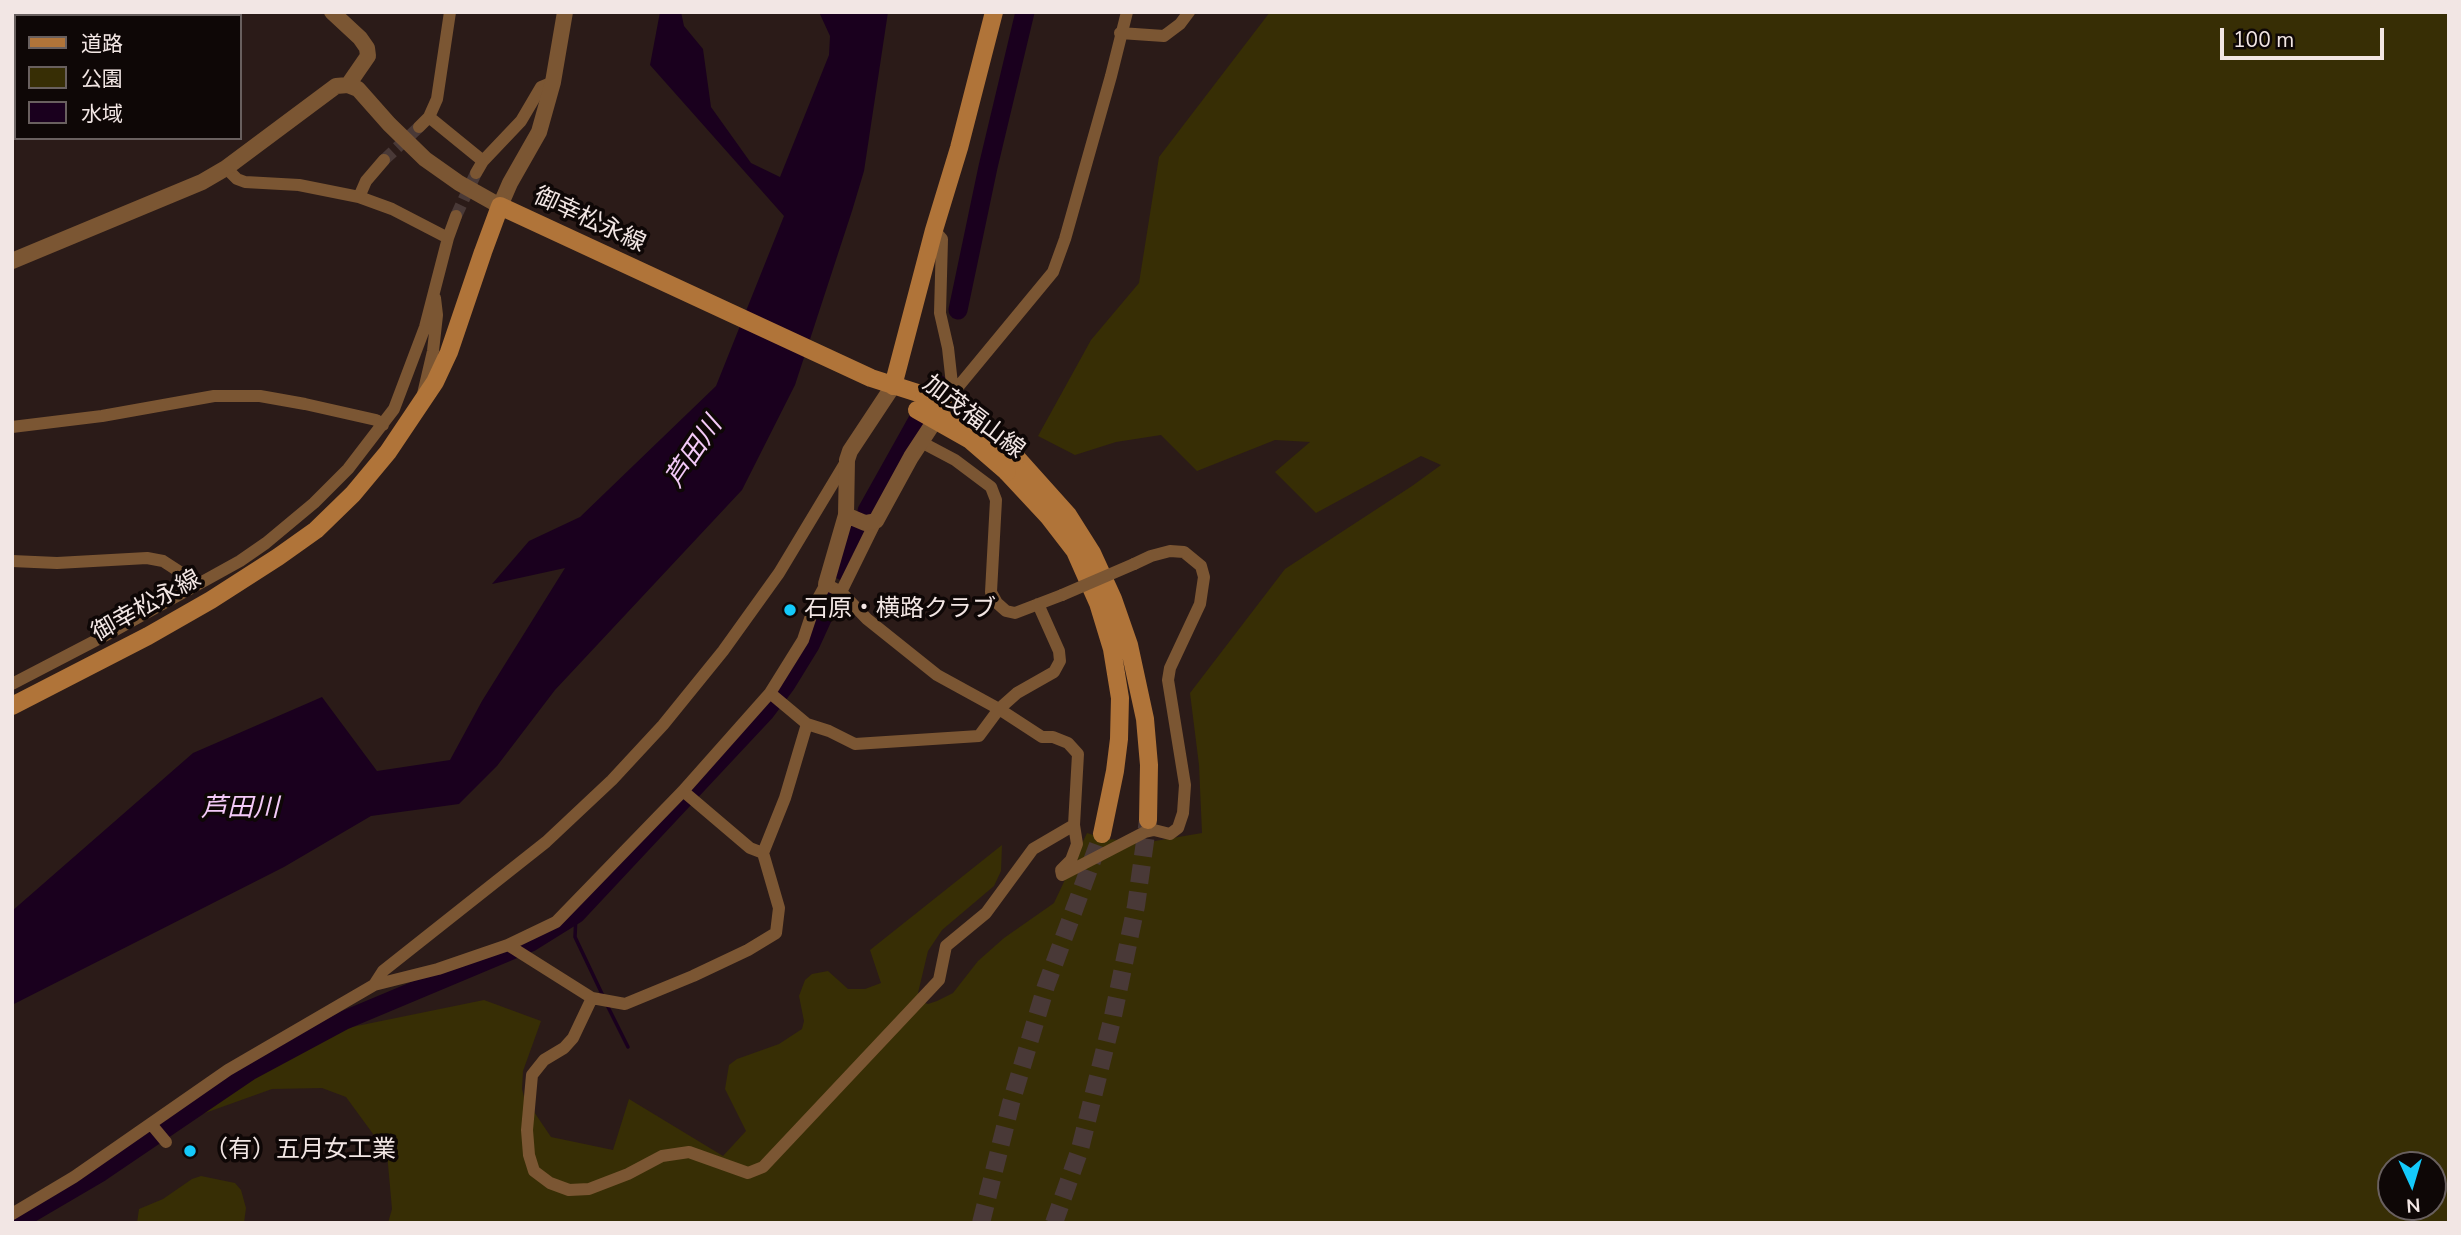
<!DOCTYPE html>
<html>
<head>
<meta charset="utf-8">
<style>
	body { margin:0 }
	#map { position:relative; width:2461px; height:1235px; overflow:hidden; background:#2b1b18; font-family:"Nunito Sans","Noto Sans JP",sans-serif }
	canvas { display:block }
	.frame { position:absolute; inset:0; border:14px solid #f2e6e4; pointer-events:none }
	.legend { position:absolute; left:14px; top:14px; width:228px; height:126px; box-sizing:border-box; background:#0e0706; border:2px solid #69605f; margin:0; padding:9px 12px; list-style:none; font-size:21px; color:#f2e6e4 }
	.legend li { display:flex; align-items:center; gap:14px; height:35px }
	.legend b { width:35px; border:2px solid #69605f }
	.north { position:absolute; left:2377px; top:1151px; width:70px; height:70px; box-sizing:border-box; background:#0e0706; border:2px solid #69605f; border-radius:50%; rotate:176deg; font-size:19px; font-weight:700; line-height:28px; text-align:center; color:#f2e6e4 }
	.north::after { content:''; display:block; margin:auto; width:24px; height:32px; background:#14cafb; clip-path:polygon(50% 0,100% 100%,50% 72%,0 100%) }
	.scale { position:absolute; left:2220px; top:28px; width:164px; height:32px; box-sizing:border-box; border:4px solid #f2e6e4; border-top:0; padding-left:9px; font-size:21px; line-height:24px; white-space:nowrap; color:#f2e6e4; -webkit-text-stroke:5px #0e0706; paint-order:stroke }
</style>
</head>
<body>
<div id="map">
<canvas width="2461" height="1235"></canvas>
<div class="frame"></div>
<ul class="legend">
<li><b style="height:9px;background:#b07439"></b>道路</li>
<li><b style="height:19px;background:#372e05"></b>公園</li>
<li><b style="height:19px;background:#1a001e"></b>水域</li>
</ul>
<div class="north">N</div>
<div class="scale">100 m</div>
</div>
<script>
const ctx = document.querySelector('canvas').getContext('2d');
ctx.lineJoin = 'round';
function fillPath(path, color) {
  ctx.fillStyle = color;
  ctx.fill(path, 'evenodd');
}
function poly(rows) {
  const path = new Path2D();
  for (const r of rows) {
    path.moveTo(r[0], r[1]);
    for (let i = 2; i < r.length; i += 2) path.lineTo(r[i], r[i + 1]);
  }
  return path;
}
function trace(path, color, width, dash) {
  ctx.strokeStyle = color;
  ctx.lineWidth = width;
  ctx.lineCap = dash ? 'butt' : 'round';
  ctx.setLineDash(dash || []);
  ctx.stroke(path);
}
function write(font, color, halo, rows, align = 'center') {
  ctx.font = font + ' "Nunito Sans","Noto Sans JP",sans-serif';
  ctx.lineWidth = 7;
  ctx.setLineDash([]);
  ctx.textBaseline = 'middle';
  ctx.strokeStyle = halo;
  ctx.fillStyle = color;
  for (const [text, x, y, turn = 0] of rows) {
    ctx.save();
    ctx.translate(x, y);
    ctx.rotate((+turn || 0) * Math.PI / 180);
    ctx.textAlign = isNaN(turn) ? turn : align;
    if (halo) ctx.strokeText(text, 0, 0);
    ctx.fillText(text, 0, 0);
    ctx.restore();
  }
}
fillPath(poly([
	[1270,12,2449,12,2449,1223,388,1223,392,1209,387,1153,346,1097,322,1088,272,1089,191,1118,184,1104,347,1028,484,1000,541,1021,523,1071,522,1089,524,1097,551,1137,613,1150,629,1099,723,1156,746,1131,725,1089,729,1065,737,1059,779,1044,802,1029,804,1021,799,996,805,980,812,974,828,971,848,989,865,989,881,983,870,950,1002,845,1001,871,994,886,942,930,928,951,918,993,920,1001,928,1004,937,1001,953,993,978,961,1004,938,1054,903,1087,833,1106,839,1149,842,1202,833,1199,765,1190,693,1285,569,1412,486,1441,465,1421,456,1316,513,1275,472,1310,442,1275,440,1197,471,1161,435,1116,442,1075,455,1038,436,1091,340,1139,283,1159,157],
	[2391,1165,2433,1165,2433,1207,2391,1207],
	[201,1176,235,1183,241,1190,246,1208,244,1223,137,1223,139,1209,163,1199,192,1179]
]), '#372e05');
fillPath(poly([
	[660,12,681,12,684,26,703,49,711,107,751,163,780,177,829,55,830,36,819,12,888,12,864,171,852,211,795,385,742,490,555,690,497,766,459,804,371,816,284,867,12,1005,12,911,193,753,322,697,377,771,450,760,482,701,565,568,492,584,529,541,580,517,716,386,784,216,650,65]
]), '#1a001e');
trace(poly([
	[576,914,575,937,604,998],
	[607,1005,628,1047]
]), '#1a001e', 3.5);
trace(poly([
	[958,310,988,167,1025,12],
	[867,511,938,384],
	[843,571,859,531],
	[14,1223,101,1172,250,1071,345,1020,531,942,576,914,765,712,786,684,810,645,832,597]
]), '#1a001e', 19);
trace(poly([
	[384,160,419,127],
	[456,216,476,173]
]), '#493937', 12, [12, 6]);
trace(poly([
	[981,1223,1011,1103,1046,986,1102,834],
	[1054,1223,1080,1149,1113,1016,1136,906,1148,820]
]), '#493937', 18, [18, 9]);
trace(poly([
	[57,16,62,12],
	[1120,33,1164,36,1180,24,1189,12],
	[12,49,16,46],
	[429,117,483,161],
	[419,127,429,117,437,99,450,12],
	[226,168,237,179,245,182,299,185,359,197,392,209,448,238],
	[476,173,483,161,521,121,541,87,553,82],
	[359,197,366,181,384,160],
	[934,230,942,239,940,313,948,348,953,393],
	[953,393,1053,272,1065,239,1111,76,1127,12],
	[423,394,433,351,437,315,435,298],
	[12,427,102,416,214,396,260,396,305,404,376,420,383,425],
	[921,442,955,460,991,487,996,500,991,592,997,603,1006,611,1015,613,1062,595],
	[12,561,57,563,147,558,163,561,183,574,193,585],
	[841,592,876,521],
	[1038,604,1059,651,1060,661,1054,672,1017,693,999,709,1042,737,1053,737,1068,743,1078,754,1074,825,1077,844,1071,860,1061,870,1062,875,1145,832,1154,830,1170,834,1178,828,1183,813,1185,785,1168,680,1170,668,1200,604,1204,577,1201,566,1184,552,1170,551,1151,556,1134,564],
	[12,684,110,633,240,561,266,543,314,503,348,469,394,409,425,327,448,238,456,216],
	[683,791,750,848,763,853],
	[508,945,592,998,625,1004,693,976,748,950,776,933,779,908,763,853,785,798,807,724],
	[374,985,438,969,508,945,556,922,683,791,770,693,803,640,815,604,826,584,841,592,867,619,937,675,999,709,979,736,855,744,829,731,807,724,770,693],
	[592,998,573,1038,564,1048,544,1060,532,1075,527,1130,529,1155,534,1171,550,1183,569,1190,589,1189,628,1174,662,1156,689,1152,748,1173,763,1167,939,980,946,946,986,913,1033,849,1074,825],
	[151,1124,166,1142],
	[12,1214,74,1177,228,1070,374,985,383,971,546,842,612,780,663,725,723,651,779,573,847,460]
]), '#7b5633', 12);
trace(poly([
	[332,12,360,38,367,48,368,56,348,85],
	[12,261,202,182,226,168,336,86,348,85,358,89,389,124,425,159,459,183,500,206,510,183,539,132,553,82,565,12],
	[846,515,865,523,876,521,911,457,953,393],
	[826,584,846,515,847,460,850,451,893,386]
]), '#7b5633', 16);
trace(poly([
	[893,386,934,230,959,148,994,12],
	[1016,457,1068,515,1092,553,1113,599,1129,645,1145,719,1149,765,1148,820],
	[1007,472,1048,516,1075,551,1098,603,1112,649,1120,698,1119,739,1115,771,1102,834],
	[12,706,148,636,211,600,278,557,316,530,353,494,388,452,435,382,449,352,483,252,500,206,871,378,924,395]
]), '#b07439', 18);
trace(poly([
	[1062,595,1134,564]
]), '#7b5633', 12);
trace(poly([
	[924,395,981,428,1016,457],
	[917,410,970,440,1007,472]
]), '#b07439', 18);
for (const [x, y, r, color] of [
	[790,610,7,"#14cafb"],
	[190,1151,7,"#14cafb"]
]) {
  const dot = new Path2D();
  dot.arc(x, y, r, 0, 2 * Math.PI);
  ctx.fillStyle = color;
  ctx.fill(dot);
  trace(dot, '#0e0706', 2.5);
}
write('24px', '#f2e6e4', '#0e0706', [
	["御幸松永線",589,221,25],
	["加茂福山線",973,418,37],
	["御幸松永線",147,607,-29]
]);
write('24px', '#f2e6e4', '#0e0706', [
	["石原・横路クラブ",804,610],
	["（有）五月女工業",204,1151]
], 'left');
write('italic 26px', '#f4caf8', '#0e0706', [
	["芦田川",695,453,-56],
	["芦田川",240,810]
]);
</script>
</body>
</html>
